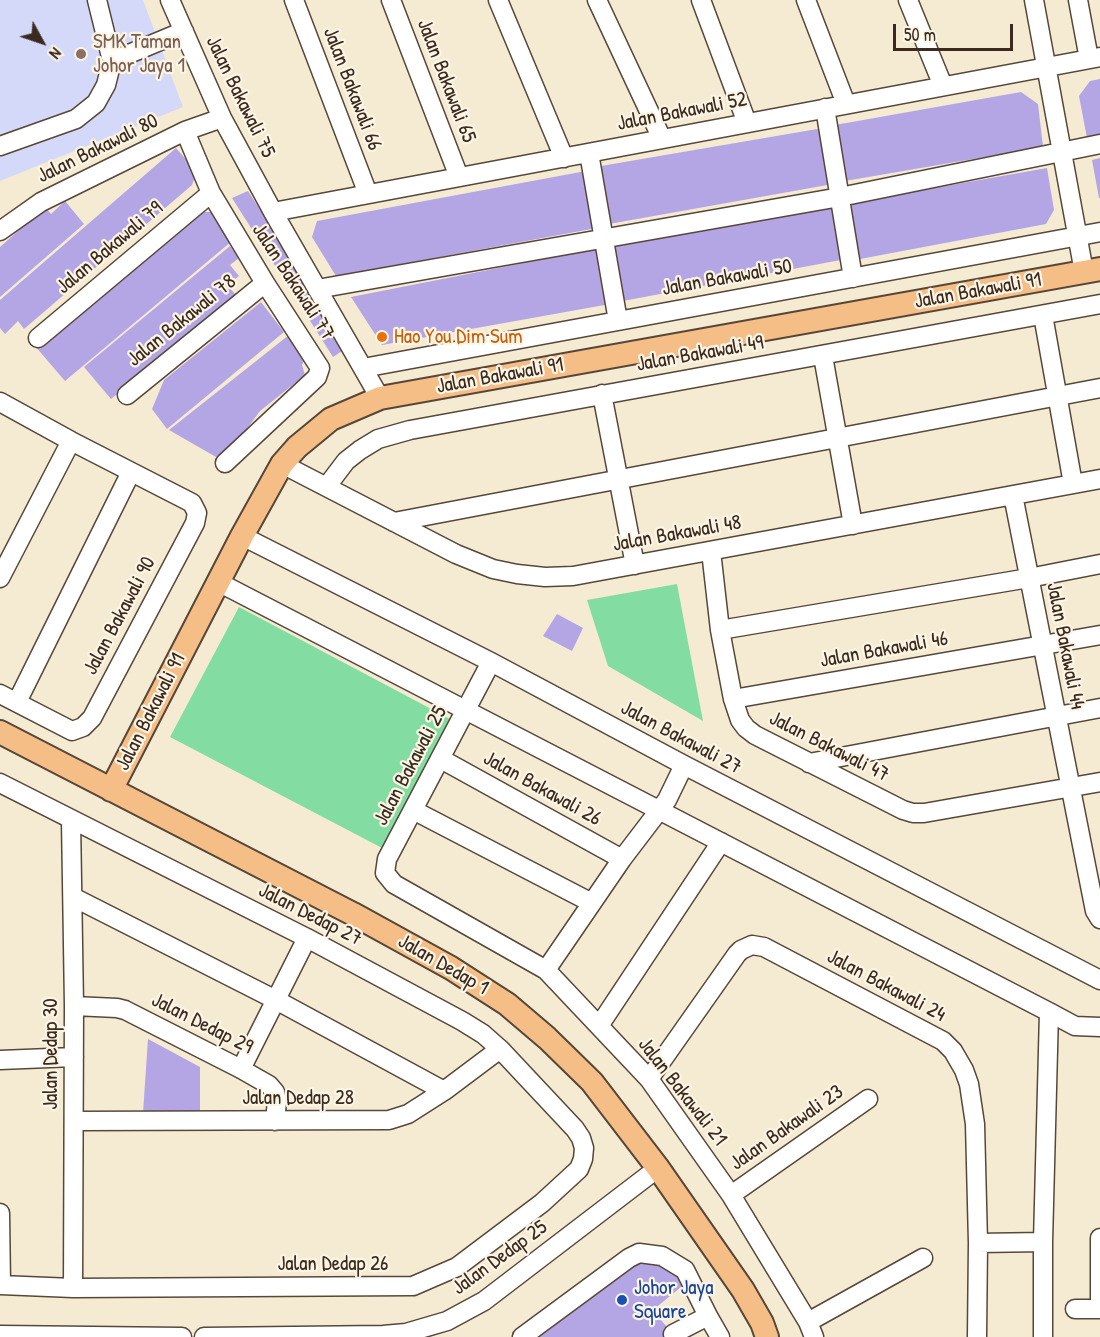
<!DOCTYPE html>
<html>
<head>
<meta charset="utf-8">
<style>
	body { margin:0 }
	#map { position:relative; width:1100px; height:1337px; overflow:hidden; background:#f5ebd3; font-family:"Patrick Hand",sans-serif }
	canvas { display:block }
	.north { position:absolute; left:12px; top:12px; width:60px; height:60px; -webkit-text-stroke:4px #fcf5e5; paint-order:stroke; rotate:130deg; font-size:16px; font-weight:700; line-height:24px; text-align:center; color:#3b2a1e }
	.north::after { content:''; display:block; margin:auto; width:21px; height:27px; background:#3b2a1e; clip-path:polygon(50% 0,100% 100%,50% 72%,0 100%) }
	.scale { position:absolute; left:893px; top:24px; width:120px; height:27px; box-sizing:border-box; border:3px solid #3b2a1e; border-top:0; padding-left:8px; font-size:18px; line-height:21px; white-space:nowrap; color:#3b2a1e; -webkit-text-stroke:4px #fcf5e5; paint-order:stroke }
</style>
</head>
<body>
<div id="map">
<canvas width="1100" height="1337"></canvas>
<div class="north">N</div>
<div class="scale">50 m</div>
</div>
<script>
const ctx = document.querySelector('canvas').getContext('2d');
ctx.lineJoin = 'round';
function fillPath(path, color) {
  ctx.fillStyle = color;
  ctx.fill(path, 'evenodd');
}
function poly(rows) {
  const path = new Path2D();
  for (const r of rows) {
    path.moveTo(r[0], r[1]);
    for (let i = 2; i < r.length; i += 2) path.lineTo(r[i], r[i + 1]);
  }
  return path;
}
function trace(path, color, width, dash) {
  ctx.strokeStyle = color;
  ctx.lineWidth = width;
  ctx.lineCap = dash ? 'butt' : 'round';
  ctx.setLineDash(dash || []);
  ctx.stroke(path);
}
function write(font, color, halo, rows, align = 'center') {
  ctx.font = font + ' "Patrick Hand",sans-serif';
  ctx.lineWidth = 4.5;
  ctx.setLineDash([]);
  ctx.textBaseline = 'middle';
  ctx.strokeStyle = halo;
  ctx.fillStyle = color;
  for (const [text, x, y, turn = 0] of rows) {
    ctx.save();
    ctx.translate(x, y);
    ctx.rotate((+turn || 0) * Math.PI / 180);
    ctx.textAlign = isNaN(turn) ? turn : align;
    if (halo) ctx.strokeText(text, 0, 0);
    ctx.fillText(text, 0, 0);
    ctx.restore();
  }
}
fillPath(poly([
	[0,0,143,0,183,107,0,181]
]), '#d4d8f9');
fillPath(poly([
	[677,584,703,721,608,666,587,600],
	[239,607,452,720,384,849,170,737]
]), '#83dda3');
fillPath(poly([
	[1100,79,1100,136,1087,138,1079,96,1090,81],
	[1021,92,1038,104,1043,147,845,181,835,125],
	[823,128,833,184,609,224,601,166],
	[176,148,197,172,192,185,24,329,18,321,5,334,0,328,0,300],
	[1100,158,1100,198,1099,198,1092,160],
	[1047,168,1054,210,1046,224,860,259,850,203],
	[586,171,597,228,336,276,312,237,317,221],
	[248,191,348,347,333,357,232,198],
	[65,201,84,224,0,297,0,247,45,207,51,214],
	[836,203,846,259,623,301,612,245],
	[200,212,215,212,232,241,65,381,35,346],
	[230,246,239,258,230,265,239,276,227,285,236,295,111,399,84,367],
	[600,248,610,304,382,345,351,297],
	[261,302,284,332,167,429,152,409,164,380],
	[289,335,305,358,302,365,305,375,260,411,223,461,169,430],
	[557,614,583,628,572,651,543,636],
	[148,1039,200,1067,200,1112,143,1113],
	[638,1256,670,1263,686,1283,653,1310,675,1337,529,1337]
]), '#b4a5e5');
const minor = poly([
	[170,0,222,118,273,212,380,398],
	[294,0,368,194],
	[391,0,459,177],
	[498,0,564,158],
	[597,0,662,139],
	[701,0,747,123],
	[806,0,846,104],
	[908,0,943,86],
	[1034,0,1084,272],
	[1078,0,1089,59],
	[112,61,184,31],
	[825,108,853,278],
	[185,131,211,193,265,283,320,368,317,377,225,463],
	[0,146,76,119,96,103,106,85,112,61,97,0],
	[589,153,618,321],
	[273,212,1100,57],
	[0,231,41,202,185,131,222,118],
	[317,289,840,197,1100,144],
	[1043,315,1073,484],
	[38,338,211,193],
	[823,356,853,525],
	[363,368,1100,232],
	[602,394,635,565],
	[127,395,265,283],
	[0,402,71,441,192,503,197,513,195,523,92,718,83,727,72,731,0,694],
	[282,464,456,554,493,569,517,574,545,577,573,576,1100,479],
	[327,486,346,461,360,450,378,439,410,430,1100,304],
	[1013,495,1095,911,1100,919],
	[394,522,1100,388],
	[242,536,491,662,684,765,1100,980],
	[711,551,720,630,733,699,740,720,746,728,755,735,903,810,913,813,924,813,1100,782],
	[0,578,71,441],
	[218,582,1049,1012],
	[720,630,1029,578,1100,564],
	[491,662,387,859,385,873,394,884,546,970,649,1079,731,1195,808,1322,814,1337],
	[733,699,1100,635],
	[17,702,131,472],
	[441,759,622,859],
	[809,763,1100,708],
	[0,783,307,938,462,1021,483,1034,500,1049,575,1129,581,1138,584,1148,583,1159,579,1169,542,1203,457,1267,413,1286,73,1288,0,1285],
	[413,810,592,903],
	[71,820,74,1006,73,1288],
	[73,897,276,1000,444,1091],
	[546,970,622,859,667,800,684,765],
	[74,1006,117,1008,125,1010,241,1069,269,1085,275,1092,277,1101,275,1121],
	[599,1026,721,842],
	[0,1060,74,1057],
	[241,1069,307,938],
	[649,1079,737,954,741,950,752,945,764,947,943,1041,953,1051,964,1070,969,1084,975,1124,978,1243,977,1337],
	[74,1121,389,1120,408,1114,444,1091,500,1049],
	[731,1195,868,1099],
	[0,1213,1,1285],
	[978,1243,1043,1242],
	[1075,1309,1100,1309],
	[1100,1309,1100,1238],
	[808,1322,923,1258],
	[673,1334,708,1316,720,1337],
	[0,1335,182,1337],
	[204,1337,383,1335,406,1333,447,1321,484,1301,658,1168],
	[522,1337,629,1258,639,1253,662,1256,685,1270,708,1316],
	[1043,1337,1043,1242,1049,1012,1075,1026,1100,1027]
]);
const major = poly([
	[0,732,353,914,451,968,507,1004,547,1038,592,1082,658,1168,743,1290,762,1323,767,1337],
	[111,790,242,536,282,464,297,447,331,419,380,398,1100,269]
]);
trace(minor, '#574739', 21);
trace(major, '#574739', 26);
trace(minor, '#fff', 18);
trace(major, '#f6be87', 22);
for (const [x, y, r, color] of [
	[81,54,6,"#8d6e63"],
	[382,337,6,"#e8710a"],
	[622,1300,6,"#1a4fb4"]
]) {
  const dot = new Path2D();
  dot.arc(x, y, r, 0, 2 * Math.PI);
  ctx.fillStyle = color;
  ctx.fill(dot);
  trace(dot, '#fcf5e5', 2);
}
write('21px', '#785e54', '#fcf5e5', [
	["SMK Taman",93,42],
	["Johor Jaya 1",93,66]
], 'left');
write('21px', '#3b2a1e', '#fcf5e5', [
	["Jalan Bakawali 65",446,81,69],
	["Jalan Bakawali 66",352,89,69],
	["Jalan Bakawali 75",240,97,64],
	["Jalan Bakawali 52",682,112,-11],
	["Jalan Bakawali 80",98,149,-26],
	["Jalan Bakawali 79",110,248,-40],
	["Jalan Bakawali 50",727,278,-10],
	["Jalan Bakawali 77",293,282,57],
	["Jalan Bakawali 91",978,291,-10],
	["Jalan Bakawali 78",182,321,-39],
	["Jalan Bakawali 49",700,354,-10],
	["Jalan Bakawali 91",500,376,-10],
	["Jalan Bakawali 48",677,534,-10],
	["Jalan Bakawali 90",120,616,-62],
	["Jalan Bakawali 44",1065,646,79],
	["Jalan Bakawali 46",884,650,-10],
	["Jalan Bakawali 91",151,712,-63],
	["Jalan Bakawali 27",681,738,28],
	["Jalan Bakawali 47",829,747,27],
	["Jalan Bakawali 25",411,766,-62],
	["Jalan Bakawali 26",542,789,29],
	["Jalan Dedap 27",310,915,27],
	["Jalan Dedap 1",443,965,30],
	["Jalan Bakawali 24",886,986,28],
	["Jalan Dedap 29",202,1024,27],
	["Jalan Dedap 30",51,1054,-90],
	["Jalan Bakawali 21",682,1092,52],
	["Jalan Dedap 28",298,1098],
	["Jalan Bakawali 23",787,1128,-35],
	["Jalan Dedap 25",500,1258,-36],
	["Jalan Dedap 26",333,1264]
]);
write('21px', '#c56008', '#fcf5e5', [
	["Hao You Dim Sum",394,337]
], 'left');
write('21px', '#164399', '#fcf5e5', [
	["Johor Jaya",634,1288],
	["Square",634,1312]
], 'left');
</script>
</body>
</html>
